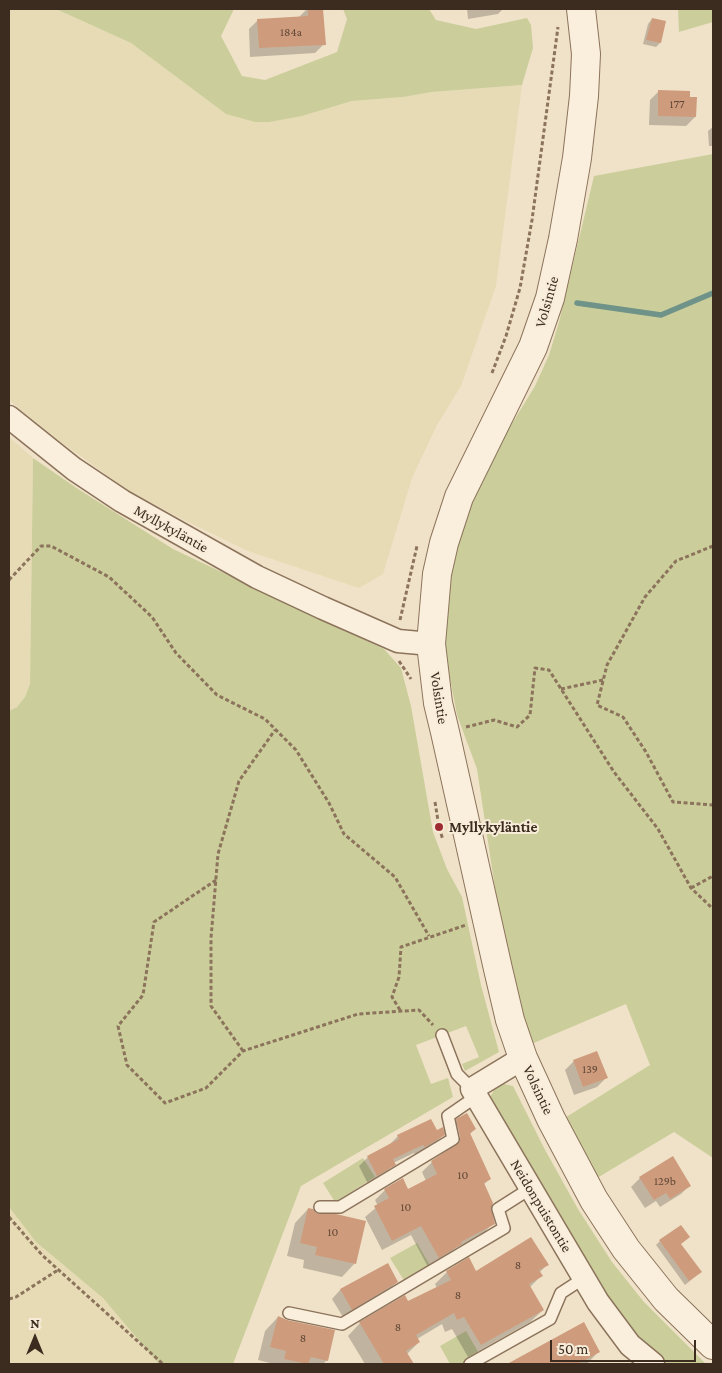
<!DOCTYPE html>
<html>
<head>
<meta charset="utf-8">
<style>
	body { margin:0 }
	#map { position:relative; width:722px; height:1373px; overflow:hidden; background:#f0e2c8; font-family:"Crimson Pro",serif }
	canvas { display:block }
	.frame { position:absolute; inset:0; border:10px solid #3c2c20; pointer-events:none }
	.north { position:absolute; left:10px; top:1313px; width:50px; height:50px; -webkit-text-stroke:4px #f7ecd8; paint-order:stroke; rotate:0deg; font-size:14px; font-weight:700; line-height:20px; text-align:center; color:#3c2c20 }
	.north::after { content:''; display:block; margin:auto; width:18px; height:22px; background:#3c2c20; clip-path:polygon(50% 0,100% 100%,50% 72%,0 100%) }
	.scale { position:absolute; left:550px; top:1340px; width:146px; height:22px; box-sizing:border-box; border:2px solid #3c2c20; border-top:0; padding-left:6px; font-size:15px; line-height:18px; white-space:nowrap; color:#3c2c20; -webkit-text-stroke:4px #f7ecd8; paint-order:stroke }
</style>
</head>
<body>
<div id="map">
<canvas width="722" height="1373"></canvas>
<div class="frame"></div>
<div class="north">N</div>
<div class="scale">50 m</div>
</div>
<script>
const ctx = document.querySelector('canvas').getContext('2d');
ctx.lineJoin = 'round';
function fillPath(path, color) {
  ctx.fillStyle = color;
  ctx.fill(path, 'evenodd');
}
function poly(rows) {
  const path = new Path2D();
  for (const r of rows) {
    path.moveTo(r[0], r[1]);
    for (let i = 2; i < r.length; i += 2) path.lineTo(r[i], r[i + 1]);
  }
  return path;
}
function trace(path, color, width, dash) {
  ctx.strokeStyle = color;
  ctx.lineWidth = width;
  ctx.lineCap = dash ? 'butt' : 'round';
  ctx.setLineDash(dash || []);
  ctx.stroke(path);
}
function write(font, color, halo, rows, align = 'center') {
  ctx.font = font + ' "Crimson Pro",serif';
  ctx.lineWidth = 4;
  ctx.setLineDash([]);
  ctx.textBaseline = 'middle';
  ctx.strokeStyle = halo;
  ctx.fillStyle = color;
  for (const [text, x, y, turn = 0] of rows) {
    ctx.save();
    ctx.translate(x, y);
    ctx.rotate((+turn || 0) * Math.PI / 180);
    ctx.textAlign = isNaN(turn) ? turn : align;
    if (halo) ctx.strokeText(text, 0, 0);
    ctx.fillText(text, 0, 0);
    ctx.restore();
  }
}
fillPath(poly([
	[9,9,56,9,131,43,226,114,302,116,352,101,403,97,432,92,522,85,496,286,461,386,437,425,412,478,383,574,359,588,248,551,182,519,126,489,57,439,9,400],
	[9,437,33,458,30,684,25,697,17,707,9,711],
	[9,1207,36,1242,103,1298,175,1364,9,1364]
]), '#e6dbb5');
fillPath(poly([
	[56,9,234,9,221,36,242,76,265,80,337,52,347,19,343,9,429,9,436,20,476,29,527,18,531,25,533,48,522,85,432,92,403,97,352,101,302,116,269,122,255,122,226,114,131,43],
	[678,9,713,9,713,22,679,32],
	[713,154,713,1158,674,1132,597,1178,563,1119,650,1065,626,1004,529,1045,501,928,477,769,457,715,444,647,445,585,457,535,483,471,535,386,549,355,559,322,594,176],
	[33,458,78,489,173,549,384,649,401,668,411,706,433,832,447,869,462,897,481,985,499,1052,465,1071,462,1064,479,1057,466,1026,416,1045,431,1084,448,1078,453,1097,301,1186,233,1364,159,1364,103,1298,36,1242,9,1207,9,711,17,707,25,697,30,684],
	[504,1084,513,1086,544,1148,578,1209,612,1262,644,1302,706,1364,660,1364,618,1322,490,1097,496,1087],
	[363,1158,375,1177,335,1202,323,1183],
	[417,1243,431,1267,405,1282,390,1258],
	[466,1331,480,1355,464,1364,450,1364,440,1346]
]), '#cbce9b');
fillPath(poly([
	[307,9,322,9,324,44,315,53,250,57,249,29,258,20,299,17],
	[467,9,503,9,498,14,468,19],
	[652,19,660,43,656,47,643,44,648,24],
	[659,91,689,98,695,117,686,126,649,125,650,100],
	[713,127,713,146,709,146,708,131],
	[574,1061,606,1078,597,1087,574,1095,565,1070],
	[457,1120,475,1129,469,1135,490,1179,483,1185,493,1223,483,1234,456,1248,450,1254,428,1267,411,1235,382,1250,365,1217,378,1206,375,1200,385,1190,408,1190,426,1181,422,1172,432,1162,451,1148,447,1131],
	[456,1125,460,1128,460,1144],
	[436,1132,443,1135,434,1144,416,1155,414,1153,393,1163,394,1164,385,1173,368,1184,359,1166,368,1157,389,1145,398,1136],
	[640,1178,690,1185,681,1194,660,1207,656,1201,645,1208,631,1187],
	[308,1209,355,1263,342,1277,303,1268,304,1260,287,1256,295,1223],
	[660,1241,696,1276,685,1285,656,1245],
	[388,1265,397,1282,388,1290,343,1317,332,1299,340,1290],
	[547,1265,539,1273,541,1276,530,1287,543,1310,530,1322,468,1357,452,1329,445,1332,442,1324,417,1339,419,1342,407,1354,413,1364,365,1364,348,1336,360,1323,437,1288,435,1284,447,1272,475,1273],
	[278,1317,327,1360,323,1364,274,1364,258,1360,265,1331],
	[583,1323,599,1351,587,1364,509,1364]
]), '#0003');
trace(poly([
	[577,303,661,315,713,293]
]), '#6f9388', 5.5);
fillPath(poly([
	[308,9,323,9,326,45,259,48,257,19,308,16],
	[652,18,666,21,661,43,646,40],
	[658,90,690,91,690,97,697,97,696,117,658,116],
	[597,1051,608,1078,583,1087,573,1060],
	[467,1113,476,1129,470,1133,491,1179,484,1183,493,1203,491,1208,495,1224,461,1242,462,1244,439,1258,421,1226,392,1241,374,1206,389,1198,384,1189,403,1178,408,1189,437,1174,431,1161,460,1142,460,1137,456,1119],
	[431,1119,437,1130,443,1127,445,1135,425,1147,423,1145,393,1159,396,1165,377,1176,367,1156,399,1139,397,1135],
	[673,1156,691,1186,670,1199,666,1193,654,1200,639,1177],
	[308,1208,313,1209,316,1213,320,1214,336,1214,366,1221,356,1264,315,1255,317,1247,300,1243],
	[681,1225,690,1237,681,1244,702,1272,689,1281,659,1240],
	[531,1237,549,1265,539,1270,543,1276,529,1284,544,1310,481,1345,464,1317,457,1320,454,1313,416,1335,420,1342,406,1351,414,1364,384,1364,359,1322,405,1295,408,1301,451,1280,446,1271,469,1257,476,1271],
	[388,1263,398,1282,352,1310,340,1289],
	[278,1316,287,1320,335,1330,328,1361,311,1357,308,1364,284,1359,286,1351,270,1347],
	[584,1322,600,1352,578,1364,507,1364]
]), '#ce9b7d');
const service = poly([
	[442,1035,457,1074,472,1089],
	[320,1207,340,1207,453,1139,448,1116,477,1096],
	[289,1313,342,1324,504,1228,498,1209,531,1188],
	[470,1364,550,1319,561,1293,584,1278]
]);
const minor = poly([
	[9,417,74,469,122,501,257,577,323,608,398,641,431,644],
	[523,1058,472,1089,598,1302,630,1345,653,1364]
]);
const tertiary = poly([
	[581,9,586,54,584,96,577,158,563,239,550,298,533,347,459,497,444,543,437,574,431,644,438,703,445,732,498,969,510,1020,523,1058,551,1119,594,1200,626,1249,666,1299,713,1345]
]);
trace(service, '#8c735c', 14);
trace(minor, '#8c735c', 25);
trace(tertiary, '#8c735c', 30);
trace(poly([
	[492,373,506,336,520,288,532,220,558,27],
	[713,546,676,561,645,597,607,665,597,705,623,717,646,752,673,802,713,805],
	[9,580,41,546,51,546,109,577,152,617,176,653,217,695,265,719,296,750,329,803,344,834,395,877,429,936],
	[400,620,417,546],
	[399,661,411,679],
	[561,689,603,680],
	[466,727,494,720,517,727,530,715,535,668,549,670,614,772,658,829,691,888,713,909],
	[435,802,439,827,443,840],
	[216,880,154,922,143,995,118,1026,127,1065,165,1103,206,1088,243,1051,358,1014,419,1010,433,1025],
	[691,888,713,876],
	[400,1010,392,997,399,977,401,947,466,925],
	[243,1051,211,1006,211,938,218,854,239,781,275,730],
	[9,1217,42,1255,163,1364],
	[9,1299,16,1297,58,1270]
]), '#8c735c', 3, [4, 2.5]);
trace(service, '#faefdc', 11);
trace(minor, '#faefdc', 22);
trace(tertiary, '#faefdc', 28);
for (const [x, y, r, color] of [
	[439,827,5,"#9d2b31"]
]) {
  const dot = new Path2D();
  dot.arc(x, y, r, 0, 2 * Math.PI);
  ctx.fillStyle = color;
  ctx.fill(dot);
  trace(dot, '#f7ecd8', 2);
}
write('12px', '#604837', null, [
	["184a",291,32],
	["177",677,104],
	["139",590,1069],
	["10",463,1175],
	["129b",665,1181],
	["10",406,1207],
	["10",333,1232],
	["8",518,1265],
	["8",458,1295],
	["8",398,1327],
	["8",303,1338]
]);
write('15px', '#3c2c20', '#f7ecd8', [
	["Volsintie",547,302,-74],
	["Myllykyläntie",171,529,29],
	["Volsintie",439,698,81],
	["Volsintie",538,1090,65],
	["Neidonpuistontie",541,1206,59]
]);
write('bold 15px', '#3c2c20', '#f7ecd8', [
	["Myllykyläntie",449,827]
], 'left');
</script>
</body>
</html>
